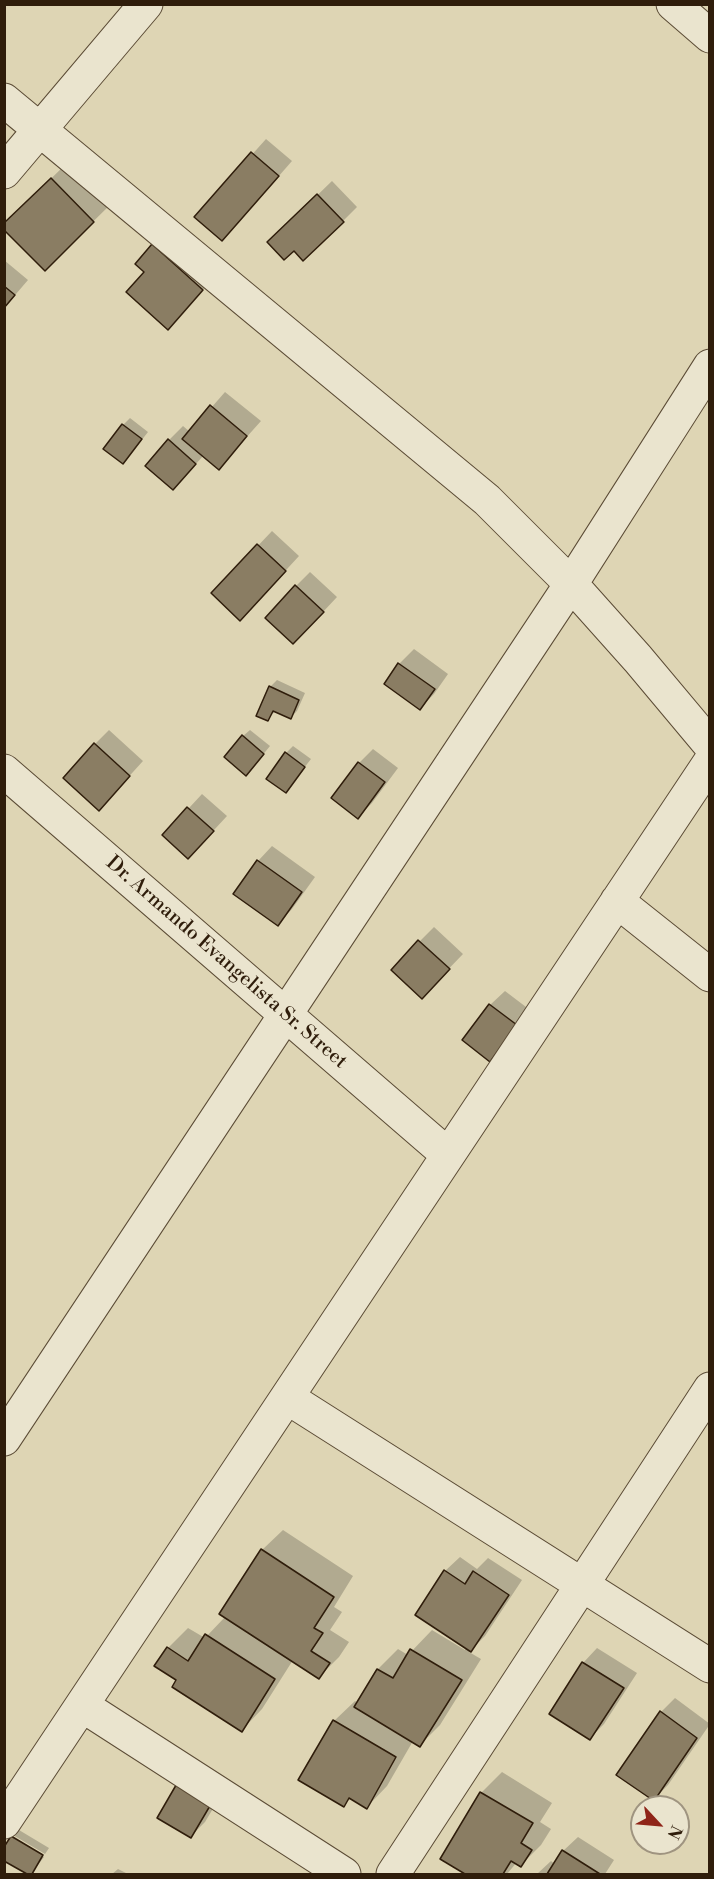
<!DOCTYPE html>
<html>
<head>
<meta charset="utf-8">
<style>
	body { margin:0 }
	#map { position:relative; width:714px; height:1879px; overflow:hidden; background:#ded5b4; font-family:"Libre Bodoni",serif }
	canvas { display:block }
	.frame { position:absolute; inset:0; border:6px solid #2f1d0b; pointer-events:none }
	.north { position:absolute; left:630px; top:1795px; width:60px; height:60px; box-sizing:border-box; background:#eae4ce; border:2px solid #9f9480; border-radius:50%; rotate:116deg; font-size:16px; font-weight:700; line-height:24px; text-align:center; color:#2f1d0b }
	.north::after { content:''; display:block; margin:auto; width:21px; height:27px; background:#8f2418; clip-path:polygon(50% 0,100% 100%,50% 72%,0 100%) }
</style>
</head>
<body>
<div id="map">
<canvas width="714" height="1879"></canvas>
<div class="frame"></div>
<div class="north">N</div>
</div>
<script>
const ctx = document.querySelector('canvas').getContext('2d');
ctx.lineJoin = 'round';
function fillPath(path, color) {
  ctx.fillStyle = color;
  ctx.fill(path, 'evenodd');
}
function poly(rows) {
  const path = new Path2D();
  for (const r of rows) {
    path.moveTo(r[0], r[1]);
    for (let i = 2; i < r.length; i += 2) path.lineTo(r[i], r[i + 1]);
  }
  return path;
}
function trace(path, color, width, dash) {
  ctx.strokeStyle = color;
  ctx.lineWidth = width;
  ctx.lineCap = dash ? 'butt' : 'round';
  ctx.setLineDash(dash || []);
  ctx.stroke(path);
}
function write(font, color, halo, rows, align = 'center') {
  ctx.font = font + ' "Libre Bodoni",serif';
  ctx.lineWidth = 6;
  ctx.setLineDash([]);
  ctx.textBaseline = 'middle';
  ctx.strokeStyle = halo;
  ctx.fillStyle = color;
  for (const [text, x, y, turn = 0] of rows) {
    ctx.save();
    ctx.translate(x, y);
    ctx.rotate((+turn || 0) * Math.PI / 180);
    ctx.textAlign = isNaN(turn) ? turn : align;
    if (halo) ctx.strokeText(text, 0, 0);
    ctx.fillText(text, 0, 0);
    ctx.restore();
  }
}
fillPath(poly([
	[266,139,292,161,236,225,196,217],
	[72,158,114,201,45,269,4,225],
	[332,181,357,207,343,221,294,249,269,242],
	[167,231,216,275,182,313,146,272,153,245],
	[4,260,28,280,4,308],
	[225,392,261,421,219,468,203,456,187,474,169,440,183,426,190,432],
	[130,418,148,432,130,455,123,425],
	[272,531,299,556,254,605,213,593],
	[310,572,337,597,308,628,296,586],
	[414,649,448,674,434,694,420,708,386,683,400,663],
	[277,680,305,693,297,711,290,718,275,711,268,720,270,687],
	[109,730,143,761,113,794,95,744],
	[250,730,270,746,253,767,243,736],
	[293,746,311,759,286,791,286,753],
	[373,749,398,768,372,803,358,817,359,763],
	[202,794,227,816,202,843,164,835],
	[272,846,315,877,292,909,278,924,258,861],
	[434,927,463,954,436,982,420,941],
	[505,991,530,1010,504,1046,464,1040,490,1005],
	[283,1530,353,1576,334,1607,342,1612,330,1630,349,1642,339,1657,319,1677,293,1660,262,1709,242,1730,178,1680,168,1648,188,1628,205,1638,225,1617,262,1550],
	[460,1557,477,1569,488,1558,522,1580,485,1636,469,1652,481,1659,440,1725,420,1745,413,1741,387,1786,367,1807,351,1798,344,1805,334,1721,355,1701,358,1703,378,1669,398,1649,408,1655,432,1630,465,1650,466,1647,445,1571],
	[597,1648,637,1673,604,1724,590,1738,583,1663],
	[675,1698,710,1724,668,1785,654,1799,661,1712],
	[502,1772,552,1803,540,1822,551,1829,541,1845,521,1865,517,1862,507,1874,468,1874,442,1858,482,1792],
	[180,1781,227,1785,205,1822,191,1836],
	[19,1830,49,1848,45,1854,13,1835],
	[578,1837,614,1860,605,1874,537,1874,551,1861,555,1864,563,1851],
	[12,1838,44,1857,31,1874,4,1859],
	[118,1869,128,1874,112,1874]
]), '#0003');
const building = poly([
	[251,152,279,176,222,241,194,217,251,152],
	[51,178,94,222,45,271,4,230,4,223,51,178],
	[317,194,344,222,303,261,294,251,284,260,267,242,317,194],
	[152,244,203,290,168,330,126,292,144,272,135,264,152,244],
	[4,286,15,295,4,308,4,286],
	[210,405,247,436,219,470,182,439,210,405],
	[122,424,142,439,123,464,103,449,122,424],
	[168,439,196,464,173,490,145,466,168,439],
	[257,544,286,571,240,621,211,593,257,544],
	[295,585,324,612,293,644,265,618,295,585],
	[398,663,435,689,420,710,384,684,398,663],
	[269,686,299,700,291,719,273,711,268,721,256,716,269,686],
	[242,735,264,754,246,776,224,757,242,735],
	[94,743,130,776,99,811,63,778,94,743],
	[285,752,305,767,286,793,266,779,285,752],
	[358,762,385,782,358,819,331,798,358,762],
	[187,807,214,831,188,859,162,835,187,807],
	[257,860,302,892,278,926,233,894,257,860],
	[418,940,450,969,422,999,391,970,418,940],
	[489,1004,517,1025,490,1062,462,1040,489,1004],
	[261,1549,334,1597,314,1628,323,1633,311,1651,330,1663,319,1679,219,1614,261,1549],
	[444,1570,465,1584,473,1571,509,1595,471,1652,415,1615,444,1570],
	[205,1634,275,1679,242,1732,172,1687,176,1680,154,1666,167,1647,188,1661,205,1634],
	[410,1649,462,1680,420,1747,354,1707,377,1669,393,1678,410,1649],
	[582,1662,624,1688,590,1740,549,1714,582,1662],
	[660,1711,697,1738,654,1801,616,1775,660,1711],
	[333,1720,396,1757,367,1809,349,1798,344,1807,298,1780,333,1720],
	[179,1780,214,1799,191,1838,157,1818,179,1780],
	[480,1792,533,1823,521,1843,532,1850,521,1867,511,1861,503,1874,465,1874,440,1859,480,1792],
	[11,1836,43,1855,32,1874,27,1874,4,1861,4,1847,11,1836],
	[562,1850,600,1874,547,1874,562,1850]
]);
fillPath(building, '#8a7d63');
trace(building, '#2f1d0b', 1.5);
const minor = poly([
	[673,4,710,36],
	[4,100,487,500,571,584,638,659,710,745],
	[4,172,146,4],
	[4,771,447,1154],
	[617,901,710,975],
	[288,1398,710,1666],
	[4,1439,571,584,710,366],
	[83,1706,344,1874],
	[4,1822,710,762],
	[393,1874,710,1389]
]);
trace(minor, '#5b4b35', 35);
trace(minor, '#eae4ce', 33);
write('20px', '#2f1d0b', '#eae4ce', [
	["Dr. Armando Evangelista Sr. Street",226,963,41]
]);
</script>
</body>
</html>
